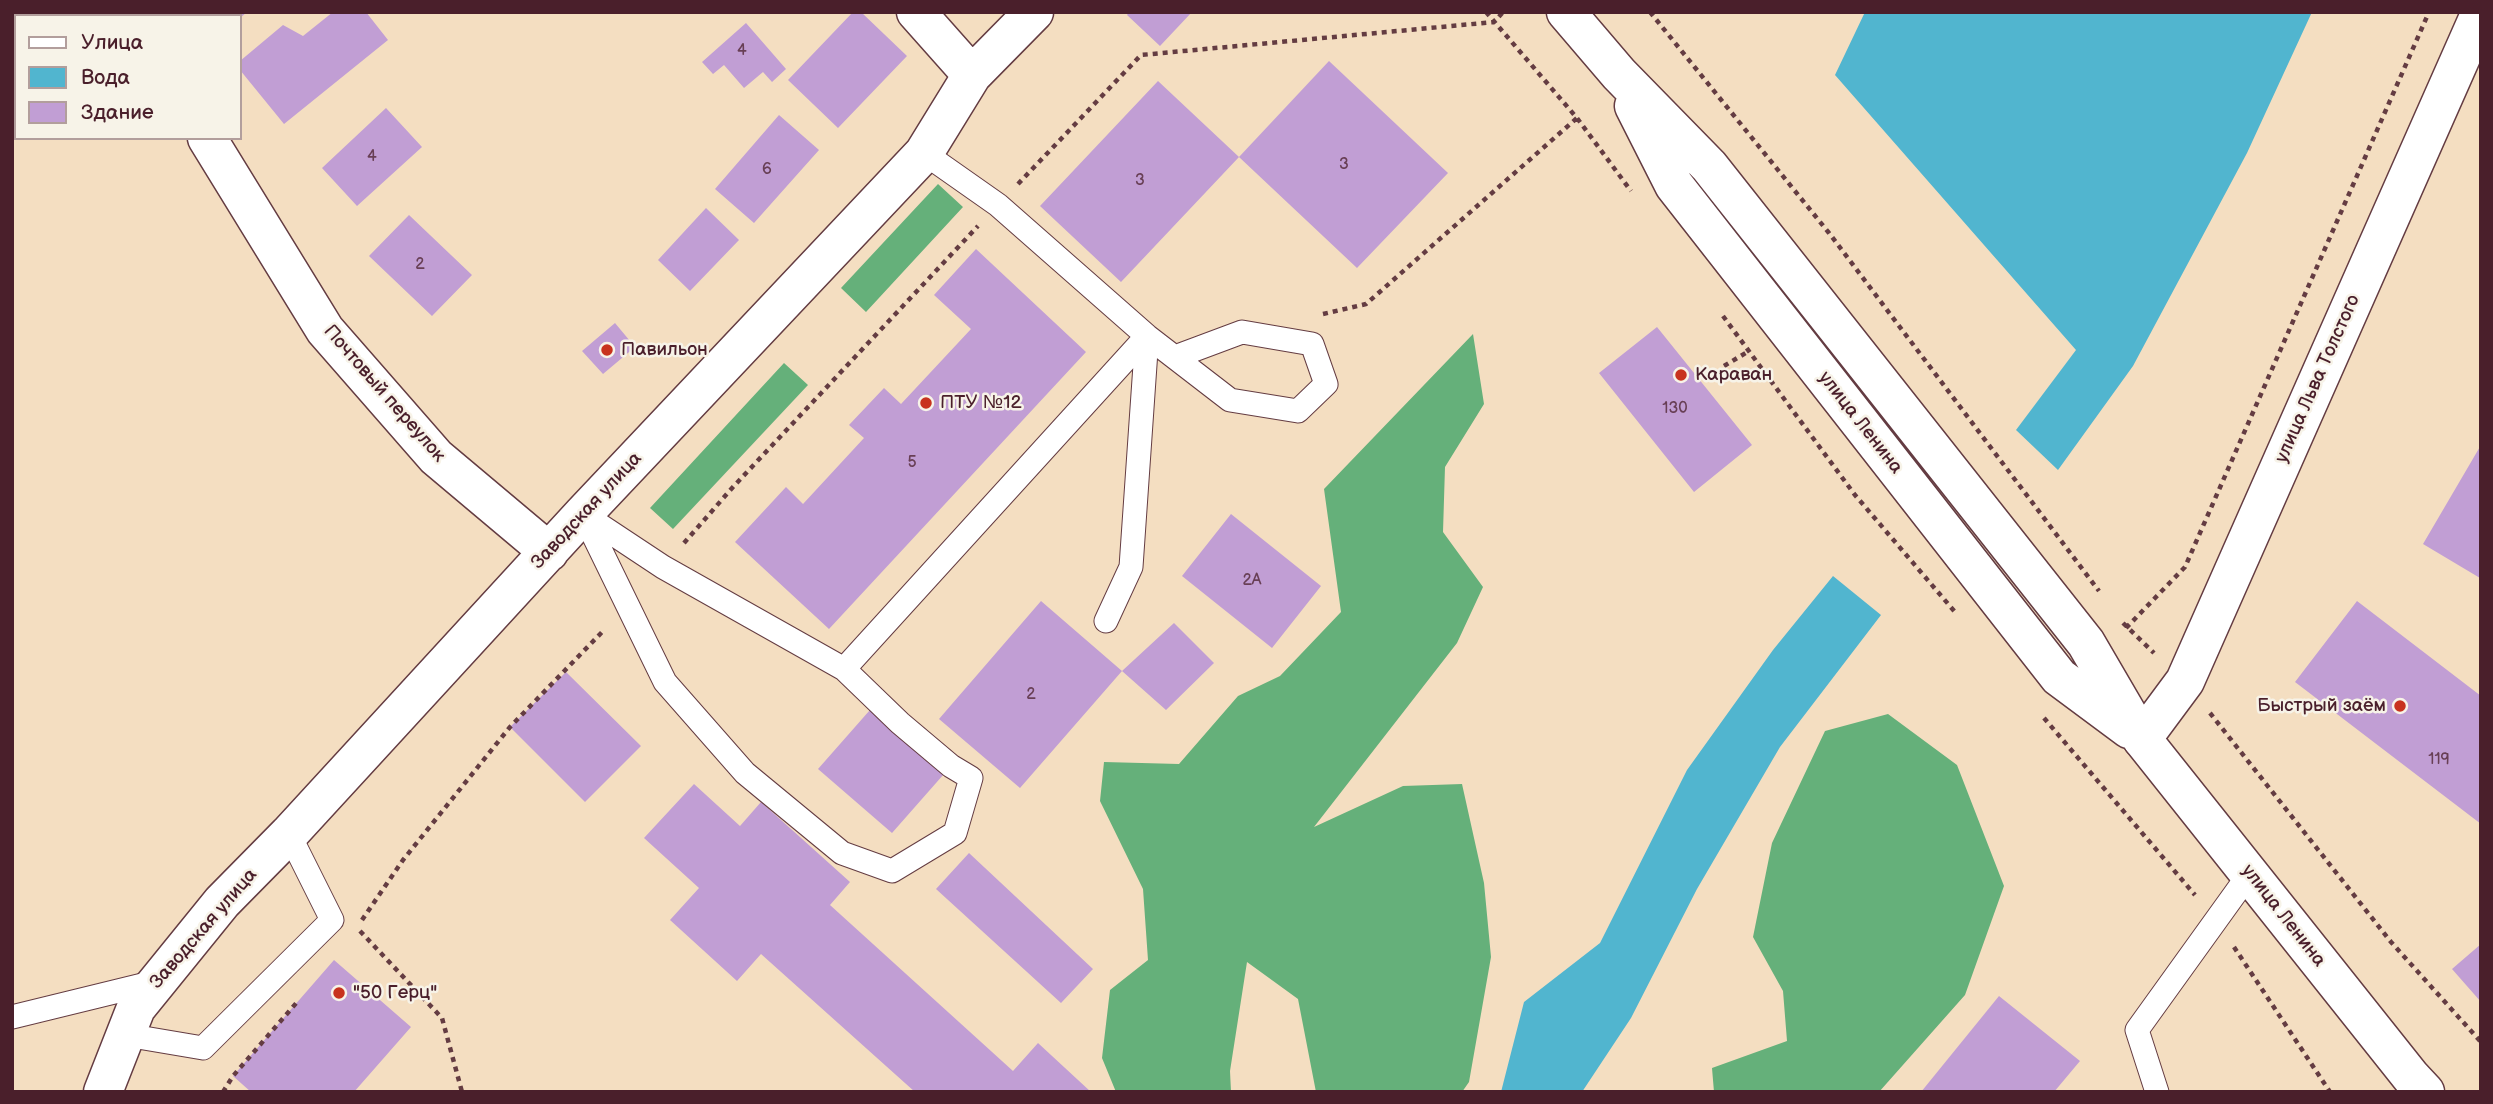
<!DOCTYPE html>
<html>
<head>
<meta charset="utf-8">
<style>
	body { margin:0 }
	#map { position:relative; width:2493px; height:1104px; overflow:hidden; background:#f4dec1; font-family:"Balsamiq Sans",sans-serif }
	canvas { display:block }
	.frame { position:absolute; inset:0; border:14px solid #4a1f2b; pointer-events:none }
	.legend { position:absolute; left:14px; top:14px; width:228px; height:126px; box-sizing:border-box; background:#f7f3e8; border:2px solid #b29e9c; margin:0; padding:9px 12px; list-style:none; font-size:21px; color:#4a1f2b }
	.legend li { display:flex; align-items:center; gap:14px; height:35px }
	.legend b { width:35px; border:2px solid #b29e9c }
</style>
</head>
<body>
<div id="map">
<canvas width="2493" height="1104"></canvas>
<div class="frame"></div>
<ul class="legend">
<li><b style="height:9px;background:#fff"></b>Улица</li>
<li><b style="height:19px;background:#51b5cf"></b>Вода</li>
<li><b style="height:19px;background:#c19ed4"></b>Здание</li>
</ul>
</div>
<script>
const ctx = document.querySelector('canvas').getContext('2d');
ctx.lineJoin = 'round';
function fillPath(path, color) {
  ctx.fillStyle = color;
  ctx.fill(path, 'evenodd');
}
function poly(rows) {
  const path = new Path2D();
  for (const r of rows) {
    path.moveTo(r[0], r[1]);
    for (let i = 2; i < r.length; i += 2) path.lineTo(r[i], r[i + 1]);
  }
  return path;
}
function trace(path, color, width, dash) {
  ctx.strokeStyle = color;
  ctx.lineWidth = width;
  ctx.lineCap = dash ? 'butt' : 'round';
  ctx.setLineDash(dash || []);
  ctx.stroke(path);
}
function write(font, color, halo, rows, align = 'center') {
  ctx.font = font + ' "Balsamiq Sans",sans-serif';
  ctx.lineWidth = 5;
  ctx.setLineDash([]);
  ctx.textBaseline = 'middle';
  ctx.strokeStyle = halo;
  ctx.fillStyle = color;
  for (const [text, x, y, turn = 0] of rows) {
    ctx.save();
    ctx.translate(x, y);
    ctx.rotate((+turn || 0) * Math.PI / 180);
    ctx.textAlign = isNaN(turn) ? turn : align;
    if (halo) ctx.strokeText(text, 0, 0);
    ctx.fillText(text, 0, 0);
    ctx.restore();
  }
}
fillPath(poly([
	[938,184,963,207,866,312,841,288],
	[1473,334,1484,404,1445,467,1443,532,1483,587,1457,643,1314,827,1403,786,1462,784,1484,883,1491,957,1469,1082,1462,1092,1316,1092,1298,999,1247,962,1230,1071,1231,1092,1116,1092,1102,1058,1110,990,1148,960,1143,889,1100,801,1104,762,1179,764,1238,696,1280,676,1341,612,1324,489],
	[784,363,808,385,673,529,650,508],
	[1888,714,1957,765,2004,886,1965,995,1879,1092,1714,1092,1712,1068,1787,1041,1783,991,1753,937,1772,843,1825,731]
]), '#65b07a');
fillPath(poly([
	[1865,12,2312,12,2247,153,2133,366,2058,470,2016,430,2076,350,1835,75],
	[1833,576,1881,615,1780,747,1697,889,1631,1018,1582,1092,1501,1092,1524,1002,1600,943,1687,770,1773,650]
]), '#51b5cf');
fillPath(poly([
	[214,12,247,12,240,18,240,16,218,16],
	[333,12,366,12,388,40,284,124,240,70,240,61,283,25,303,36],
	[853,12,861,12,907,56,838,128,788,80],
	[1129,12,1192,12,1160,46,1127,15],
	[746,23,786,69,772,82,763,72,744,88,724,65,713,74,702,62],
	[1329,61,1448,173,1357,268,1239,157],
	[1158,81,1239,157,1121,282,1040,206],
	[386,108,422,147,357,206,322,168],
	[779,115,819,150,754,223,715,189],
	[706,208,739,240,690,291,658,260],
	[409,215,472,275,432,316,369,256],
	[976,249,1086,352,829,629,735,542,786,487,803,504,864,438,849,425,884,388,901,404,971,329,934,295],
	[615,323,635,347,603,374,582,351],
	[1657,327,1752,445,1694,492,1599,373],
	[2481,445,2481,576,2480,578,2423,544],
	[1231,514,1321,586,1272,648,1182,576],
	[1041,601,1122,671,1020,788,939,719],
	[2357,601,2481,696,2481,824,2295,682],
	[1174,623,1214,663,1166,710,1122,671],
	[566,672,641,746,585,802,510,727],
	[877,702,951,766,892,833,818,769],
	[694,784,740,826,761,802,850,882,830,905,1013,1071,1038,1043,1091,1092,915,1092,761,954,737,981,670,920,699,888,644,838],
	[969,853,1093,969,1061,1003,936,889],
	[2481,944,2481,1002,2452,969],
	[334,960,411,1027,354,1092,251,1092,233,1076],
	[1999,996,2080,1061,2054,1092,1921,1092]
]), '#c19ed4');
const service = poly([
	[924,153,998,205,1147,336,1230,400,1298,411,1326,384,1312,344,1242,332,1175,357],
	[583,514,663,567,844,669,900,723,951,766,971,778,955,833,892,871,842,853,745,773,665,682,583,514],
	[1106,621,1131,567,1147,336],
	[844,669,1147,336],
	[12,1017,155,982],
	[126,1035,203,1048,332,920,289,834],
	[2157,1092,2137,1030,2250,873]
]);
const minor = poly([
	[115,12,118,16],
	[916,12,972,75],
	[207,138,325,330,436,457,549,552],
	[2142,739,2185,681,2481,12],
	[103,1092,136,1008,222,902,289,834,583,514,924,153,972,75,1034,12]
]);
const secondary = poly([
	[1566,12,1619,74,1709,166,2086,643,2142,739,2411,1077,2425,1092],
	[1634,106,1674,185,2059,677,2129,729]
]);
trace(service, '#643c42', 25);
trace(minor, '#643c42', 41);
trace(secondary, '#643c42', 41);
trace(poly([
	[1486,12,1577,118,1631,191],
	[1650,12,1829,233,2099,591],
	[1018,184,1141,55,1494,22,1503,12],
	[1323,314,1366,304,1577,118],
	[1723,316,1855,495,1955,612],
	[1724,366,1749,351],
	[684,543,733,487,978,226],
	[2123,623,2154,653],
	[2126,628,2185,567,2429,12],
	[2210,713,2391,942,2481,1042],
	[2044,718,2195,895],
	[362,920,403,860,510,727,605,629],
	[360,931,442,1018,462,1092],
	[2234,947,2330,1092],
	[223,1092,233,1076,298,1001]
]), '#643c42', 4.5, [5, 5]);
trace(service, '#fff', 23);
trace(minor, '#fff', 38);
trace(secondary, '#fff', 38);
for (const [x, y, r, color] of [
	[607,350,7,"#c8321e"],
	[1681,375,7,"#c8321e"],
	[926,403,7,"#c8321e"],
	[2400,706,7,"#c8321e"],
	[339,993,7,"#c8321e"]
]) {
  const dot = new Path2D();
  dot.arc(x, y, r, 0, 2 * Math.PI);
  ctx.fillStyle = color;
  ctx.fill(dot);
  trace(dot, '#f7f3e8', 2.5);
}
write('16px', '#683f55', null, [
	["4",742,51],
	["4",372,157],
	["3",1344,165],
	["6",767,170],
	["3",1140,181],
	["2",420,265],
	["130",1675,409],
	["5",912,463],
	["2А",1252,581],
	["2",1031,695],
	["119",2439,760]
]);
write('19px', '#4a1f2b', '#f7f3e8', [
	["Павильон",621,350],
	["Караван",1695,375],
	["ПТУ №12",940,403],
	["Быстрый заём",2386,706,"right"],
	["\"50 Герц\"",353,993]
], 'left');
write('19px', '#4a1f2b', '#f7f3e8', [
	["улица Льва Толстого",2318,379,-66],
	["Почтовый переулок",384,394,49],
	["улица Ленина",1860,423,52],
	["Заводская улица",587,511,-47],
	["улица Ленина",2283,916,52],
	["Заводская улица",204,929,-49]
]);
</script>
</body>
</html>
